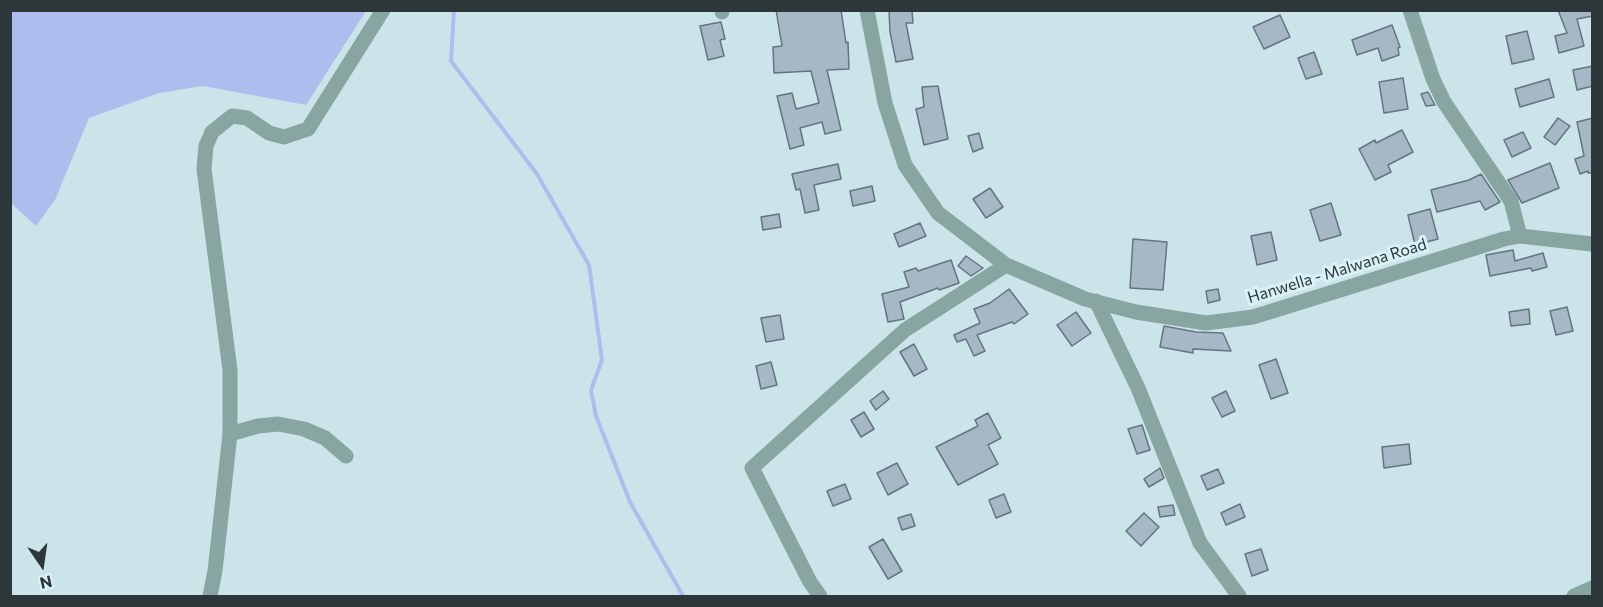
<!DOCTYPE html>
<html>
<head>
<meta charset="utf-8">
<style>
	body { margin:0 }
	#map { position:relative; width:1603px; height:607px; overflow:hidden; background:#cbe4ea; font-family:Commissioner,sans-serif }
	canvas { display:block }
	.frame { position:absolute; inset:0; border:12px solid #2d3739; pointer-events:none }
	.north { position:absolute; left:12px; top:535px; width:60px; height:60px; -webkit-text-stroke:4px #d8f2f8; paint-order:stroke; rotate:167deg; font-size:16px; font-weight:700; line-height:24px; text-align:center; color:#2d3739 }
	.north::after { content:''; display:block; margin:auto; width:21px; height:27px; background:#2d3739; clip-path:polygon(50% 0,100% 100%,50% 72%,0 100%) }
</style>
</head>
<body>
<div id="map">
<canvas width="1603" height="607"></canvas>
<div class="frame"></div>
<div class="north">N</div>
</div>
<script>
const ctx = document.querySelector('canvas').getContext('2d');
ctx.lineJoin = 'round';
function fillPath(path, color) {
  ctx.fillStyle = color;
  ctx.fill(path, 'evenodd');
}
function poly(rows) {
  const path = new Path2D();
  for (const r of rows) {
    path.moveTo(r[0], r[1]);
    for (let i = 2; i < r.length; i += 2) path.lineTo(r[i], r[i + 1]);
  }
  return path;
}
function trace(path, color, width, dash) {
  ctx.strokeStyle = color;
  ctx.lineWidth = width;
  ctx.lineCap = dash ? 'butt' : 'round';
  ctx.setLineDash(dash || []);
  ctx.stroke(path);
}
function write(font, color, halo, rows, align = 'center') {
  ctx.font = font + ' Commissioner,sans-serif';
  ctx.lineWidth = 6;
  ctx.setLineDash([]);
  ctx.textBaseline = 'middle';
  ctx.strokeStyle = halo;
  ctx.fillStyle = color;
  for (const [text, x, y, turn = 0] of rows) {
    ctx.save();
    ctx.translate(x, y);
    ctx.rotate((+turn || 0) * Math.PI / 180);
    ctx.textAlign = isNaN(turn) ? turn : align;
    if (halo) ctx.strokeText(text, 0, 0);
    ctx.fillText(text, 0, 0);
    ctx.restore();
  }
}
fillPath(poly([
	[11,10,366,10,366,11,306,105,203,86,159,93,89,118,55,200,36,226,11,203]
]), '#adbeee');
trace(poly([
	[454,10,451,61,537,174,589,265,602,360,591,390,596,416,630,502,683,596]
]), '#adbeee', 4);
const building = poly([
	[776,10,841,10,846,43,848,42,849,69,827,70,841,130,825,134,822,122,800,128,804,145,790,149,777,96,792,93,796,109,819,103,811,71,774,73,773,47,782,46,776,10],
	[889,10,912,10,913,23,906,23,913,59,896,62,890,32,889,10],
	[1558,10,1593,10,1593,16,1577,19,1584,46,1559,53,1555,36,1567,33,1558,10],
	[1280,15,1290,37,1264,49,1253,27,1280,15],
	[721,22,725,39,720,40,724,56,708,60,700,26,721,22],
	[1392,25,1400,47,1398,48,1399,55,1382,61,1378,48,1357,55,1352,40,1392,25],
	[1527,31,1534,59,1512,64,1506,36,1527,31],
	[1314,52,1322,74,1306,79,1298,58,1314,52],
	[1593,66,1593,86,1577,90,1573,70,1593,66],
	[1403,78,1408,109,1384,113,1379,82,1403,78],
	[1549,79,1554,97,1520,107,1515,89,1549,79],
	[938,86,948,139,924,145,916,109,924,107,922,87,938,86],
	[1428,92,1435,105,1426,106,1421,94,1428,92],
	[1558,118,1570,126,1555,145,1544,137,1558,118],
	[1593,118,1593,173,1588,173,1588,171,1580,174,1575,159,1584,156,1577,122,1593,118],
	[1402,130,1413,152,1388,165,1391,172,1375,180,1359,149,1375,140,1376,143,1402,130],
	[1523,132,1531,148,1512,157,1504,140,1523,132],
	[979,133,983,148,973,152,968,136,979,133],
	[1550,163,1559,188,1522,203,1508,180,1550,163],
	[838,164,841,179,814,185,819,210,805,213,800,189,796,190,792,174,838,164],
	[1481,174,1500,202,1485,210,1480,201,1437,212,1431,190,1469,180,1481,174],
	[872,186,875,201,853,206,850,191,872,186],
	[990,188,1003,207,986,218,973,199,990,188],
	[1331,203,1341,235,1320,241,1310,210,1331,203],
	[1430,209,1438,239,1415,245,1408,215,1430,209],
	[779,214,781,227,763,230,761,217,779,214],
	[920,223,926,236,899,247,894,234,920,223],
	[1271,232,1277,260,1257,265,1251,236,1271,232],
	[1133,239,1167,242,1163,290,1130,288,1133,239],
	[1513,250,1515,261,1543,253,1547,267,1532,271,1531,268,1490,276,1486,255,1513,250],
	[966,256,983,268,971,276,958,266,966,256],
	[951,260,959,283,939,290,938,288,900,302,904,319,888,322,882,294,909,287,904,272,916,268,918,271,951,260],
	[1009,289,1028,314,1014,324,1012,322,977,335,985,351,974,356,966,339,957,342,954,335,980,323,974,309,990,303,1009,289],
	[1218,289,1220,300,1208,303,1206,291,1218,289],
	[1567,307,1573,331,1556,335,1550,311,1567,307],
	[1529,309,1530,324,1511,326,1509,312,1529,309],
	[1076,312,1091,333,1072,346,1057,325,1076,312],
	[780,315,784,339,766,342,761,318,780,315],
	[1164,326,1196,332,1223,333,1231,351,1193,349,1193,353,1160,347,1164,326],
	[914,344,927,369,914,376,900,352,914,344],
	[1276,359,1288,393,1271,399,1259,365,1276,359],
	[771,362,777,385,761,389,756,366,771,362],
	[883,391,889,399,876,410,870,401,883,391],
	[1226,391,1235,411,1222,417,1212,398,1226,391],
	[864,412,874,429,861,437,851,420,864,412],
	[988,413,1001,438,988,445,998,464,958,485,936,447,978,426,975,420,988,413],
	[1142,425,1150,450,1137,454,1128,429,1142,425],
	[1409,444,1411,464,1384,468,1382,447,1409,444],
	[897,463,908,484,888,495,877,473,897,463],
	[1160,468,1164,478,1149,487,1144,479,1160,468],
	[1218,469,1224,483,1207,490,1201,476,1218,469],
	[845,484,851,499,833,506,827,491,845,484],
	[1004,494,1011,512,996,518,989,500,1004,494],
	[1240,504,1245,517,1226,525,1221,513,1240,504],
	[1173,505,1175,515,1160,517,1158,507,1173,505],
	[1144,513,1159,527,1141,546,1126,531,1144,513],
	[911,514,915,526,902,530,898,518,911,514],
	[883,539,902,571,888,579,869,547,883,539],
	[1261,549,1268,570,1252,576,1245,554,1261,549]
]);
fillPath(building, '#a6b8c5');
trace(building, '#647481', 1.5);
trace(poly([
	[722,10,722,12],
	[867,10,885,103,905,165,938,213,1006,265,1085,299,1136,312,1206,323,1253,317,1504,239,1520,236,1592,244],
	[1410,10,1433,79,1444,102,1511,201,1520,236],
	[1096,301,1138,388,1200,543,1239,596],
	[230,434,258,426,278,424,304,429,325,438,346,456],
	[210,596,215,571,230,434,230,370,204,169,206,146,212,132,232,116,247,118,269,133,284,137,308,129,383,10],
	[820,596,810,582,752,468,905,330,1006,265],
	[1574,596,1592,588]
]), '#89a5a1', 15);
write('16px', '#2d3739', '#d8f2f8', [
	["Hanwella - Malwana Road",1337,271,-17]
]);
</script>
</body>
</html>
